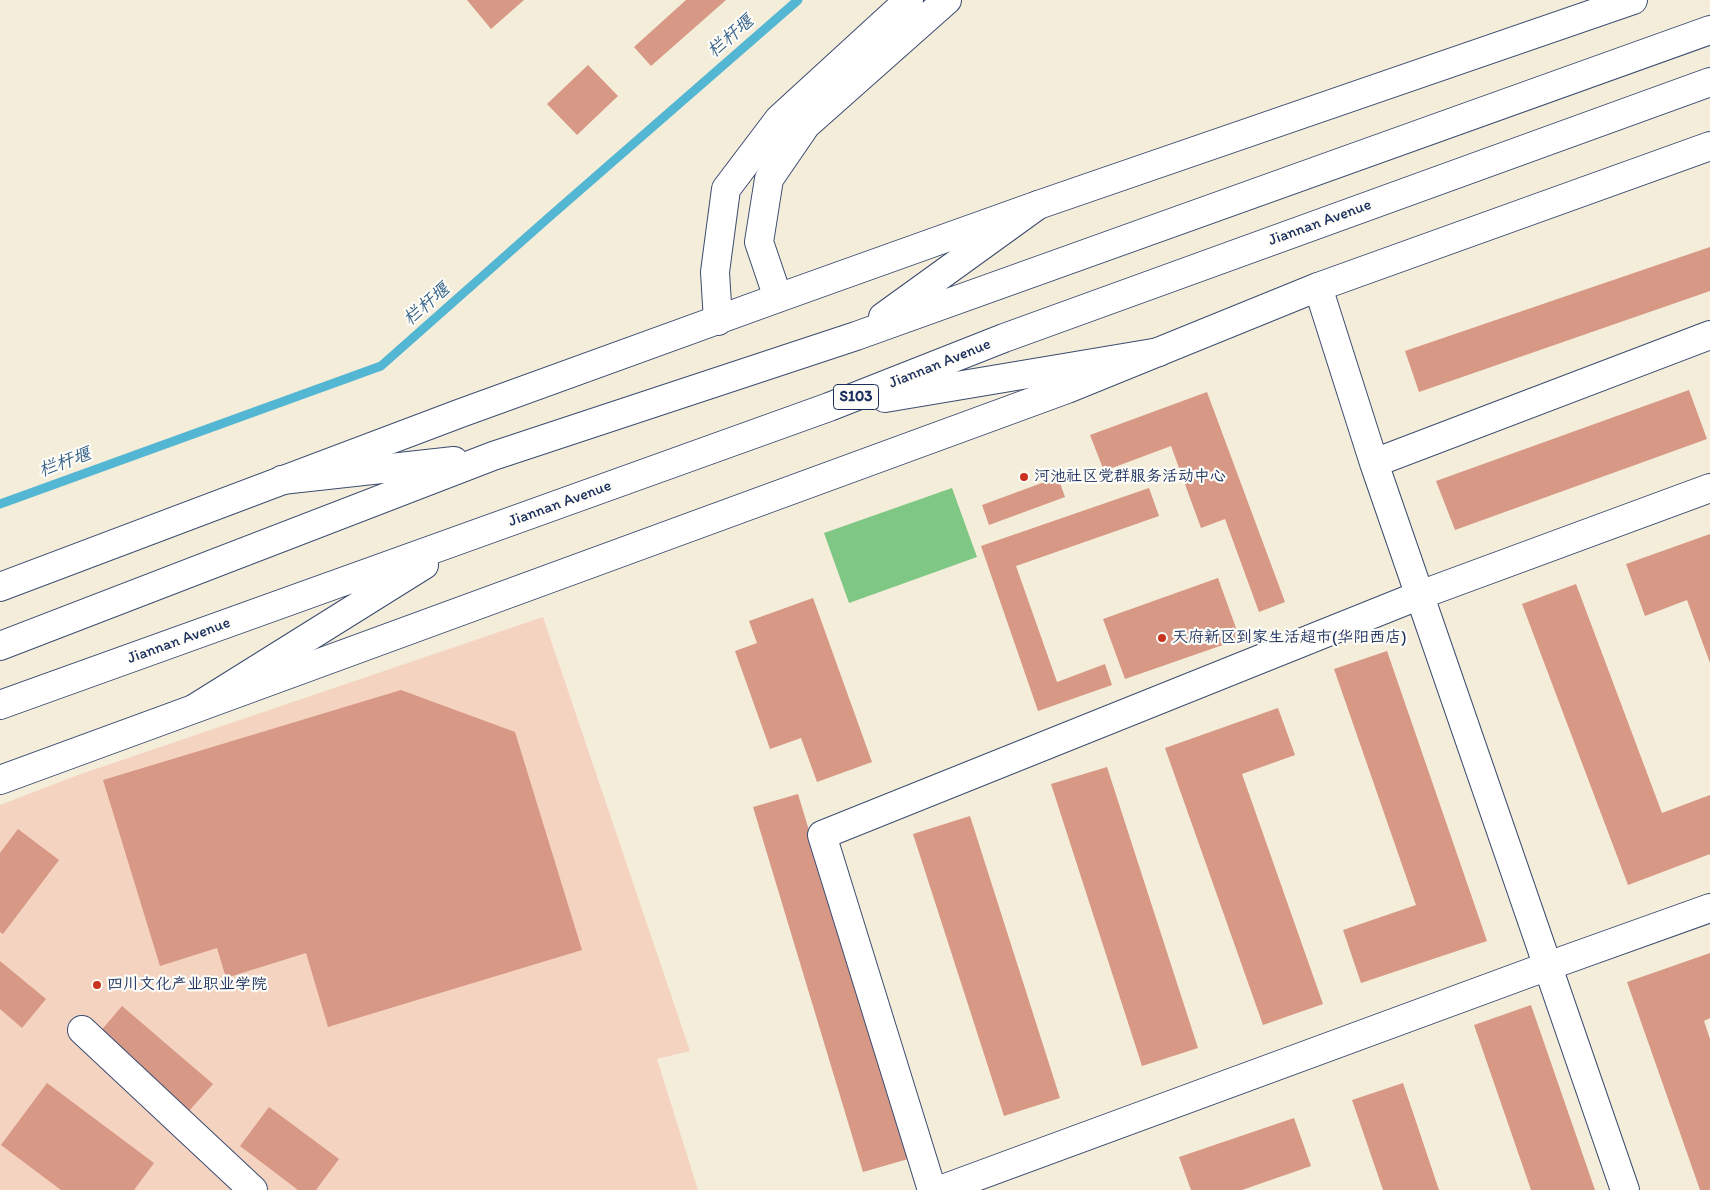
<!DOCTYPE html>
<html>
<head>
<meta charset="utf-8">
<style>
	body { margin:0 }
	canvas { display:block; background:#f4edd9 }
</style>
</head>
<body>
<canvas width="1710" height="1190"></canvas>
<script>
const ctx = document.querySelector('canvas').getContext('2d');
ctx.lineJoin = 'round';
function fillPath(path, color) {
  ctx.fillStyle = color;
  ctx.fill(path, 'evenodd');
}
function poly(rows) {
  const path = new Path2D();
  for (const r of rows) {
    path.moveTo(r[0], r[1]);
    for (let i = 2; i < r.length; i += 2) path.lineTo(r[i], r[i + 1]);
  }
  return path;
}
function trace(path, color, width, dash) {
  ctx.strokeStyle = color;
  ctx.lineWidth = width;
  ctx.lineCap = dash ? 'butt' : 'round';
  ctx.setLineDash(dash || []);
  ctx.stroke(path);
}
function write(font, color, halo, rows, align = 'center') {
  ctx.font = font + ' Itim,"LXGW WenKai TC",sans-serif';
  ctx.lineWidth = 4.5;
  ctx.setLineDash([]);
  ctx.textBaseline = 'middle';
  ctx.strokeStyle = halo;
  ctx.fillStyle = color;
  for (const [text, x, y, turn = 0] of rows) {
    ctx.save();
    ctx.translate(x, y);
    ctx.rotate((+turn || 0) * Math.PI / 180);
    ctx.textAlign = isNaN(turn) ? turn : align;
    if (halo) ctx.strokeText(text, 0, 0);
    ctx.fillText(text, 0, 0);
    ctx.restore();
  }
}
fillPath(poly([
	[543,617,690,1051,657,1059,698,1190,0,1190,0,805,78,775]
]), '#f5d3c1');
fillPath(poly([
	[952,488,977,557,849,603,824,533]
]), '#7ec784');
trace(poly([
	[0,504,381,366,547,219,798,0]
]), '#53b6d2', 9);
fillPath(poly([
	[467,0,524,0,491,29],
	[686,0,726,0,651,66,634,47],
	[588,65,618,96,577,135,547,104],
	[1710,247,1710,291,1419,392,1405,351],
	[1689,390,1707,439,1455,530,1436,481],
	[1207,392,1285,602,1259,612,1225,519,1201,528,1171,446,1104,471,1090,435],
	[1058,477,1065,497,989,525,982,505],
	[1149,488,1159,516,1016,566,1057,682,1105,664,1112,685,1038,711,981,546],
	[1710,534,1710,663,1687,600,1645,616,1626,564],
	[1218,578,1240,639,1125,679,1103,619],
	[1576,584,1662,813,1710,795,1710,854,1628,885,1522,604],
	[813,598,872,762,817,782,801,738,770,749,735,651,757,643,749,621],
	[1387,651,1487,941,1361,983,1343,930,1416,905,1334,669],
	[401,690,515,732,582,950,328,1027,306,953,226,978,217,948,160,966,103,780],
	[1278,708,1295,755,1242,774,1323,1004,1263,1025,1165,748],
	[1107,767,1198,1048,1142,1066,1051,784],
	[798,794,908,1159,863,1172,753,807],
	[970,816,1060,1098,1004,1116,913,834],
	[18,829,59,860,3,934,0,932,0,853],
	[1710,953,1710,1018,1704,1021,1710,1039,1710,1190,1700,1190,1627,982],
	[0,961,46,999,22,1028,0,1009],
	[1531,1005,1595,1190,1531,1190,1474,1025],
	[122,1006,213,1084,189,1111,99,1033],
	[47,1083,154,1163,134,1190,61,1190,1,1145],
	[1403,1083,1439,1190,1383,1190,1352,1100],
	[269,1107,339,1159,316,1190,298,1190,240,1146],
	[1294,1118,1311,1166,1242,1190,1191,1190,1179,1157]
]), '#d79885');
const street = poly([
	[1318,287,1374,463,1625,1190],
	[1374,463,1710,335],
	[82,1030,253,1190],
	[932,1190,822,835,1420,595,1710,488],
	[940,1190,1548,966,1710,908]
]);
const secondary = poly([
	[778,298,759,242,769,179,806,125,947,0],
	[718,321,715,272,726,189,779,119,909,0],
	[0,587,461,413,778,298,1038,205,1633,0],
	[0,780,1067,389,1318,287,1710,146]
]);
const highway = poly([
	[883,317,1038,205],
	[885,398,1159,352],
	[282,480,454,461],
	[0,646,493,456,856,336,1710,30],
	[0,705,829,407,1004,338,1710,82],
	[195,708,424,565]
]);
trace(street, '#3c4c70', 30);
trace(secondary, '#3c4c70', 30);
trace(highway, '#3c4c70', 30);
trace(street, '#fff', 28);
trace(secondary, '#fff', 28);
trace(highway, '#fff', 28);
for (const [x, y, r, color] of [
	[1024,477,5,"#c8321e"],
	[1162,638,5,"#c8321e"],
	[97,985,5,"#c8321e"]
]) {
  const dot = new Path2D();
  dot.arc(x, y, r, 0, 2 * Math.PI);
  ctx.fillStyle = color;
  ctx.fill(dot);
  trace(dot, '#fdfcf7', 2);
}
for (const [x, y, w] of [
	[856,397,45]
]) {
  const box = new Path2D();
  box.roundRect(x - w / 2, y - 12.5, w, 25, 4);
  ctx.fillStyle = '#fdfcf7';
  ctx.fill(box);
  trace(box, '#1b2f5e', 1);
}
write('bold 15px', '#1b2f5e', null, [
	["S103",856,397]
]);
write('16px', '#1b2f5e', '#fdfcf7', [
	["Jiannan Avenue",1320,223,-20],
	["Jiannan Avenue",940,364,-22],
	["Jiannan Avenue",560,504,-20],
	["Jiannan Avenue",179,641,-20]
]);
write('16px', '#1b2f5e', '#fdfcf7', [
	["河池社区党群服务活动中心",1034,477],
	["天府新区到家生活超市(华阳西店)",1172,638],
	["四川文化产业职业学院",107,985]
], 'left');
write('italic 18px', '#2f5e87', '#fdfcf7', [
	["栏杆堰",731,37,-41],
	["栏杆堰",427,305,-41],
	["栏杆堰",65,463,-20]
]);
</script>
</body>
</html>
